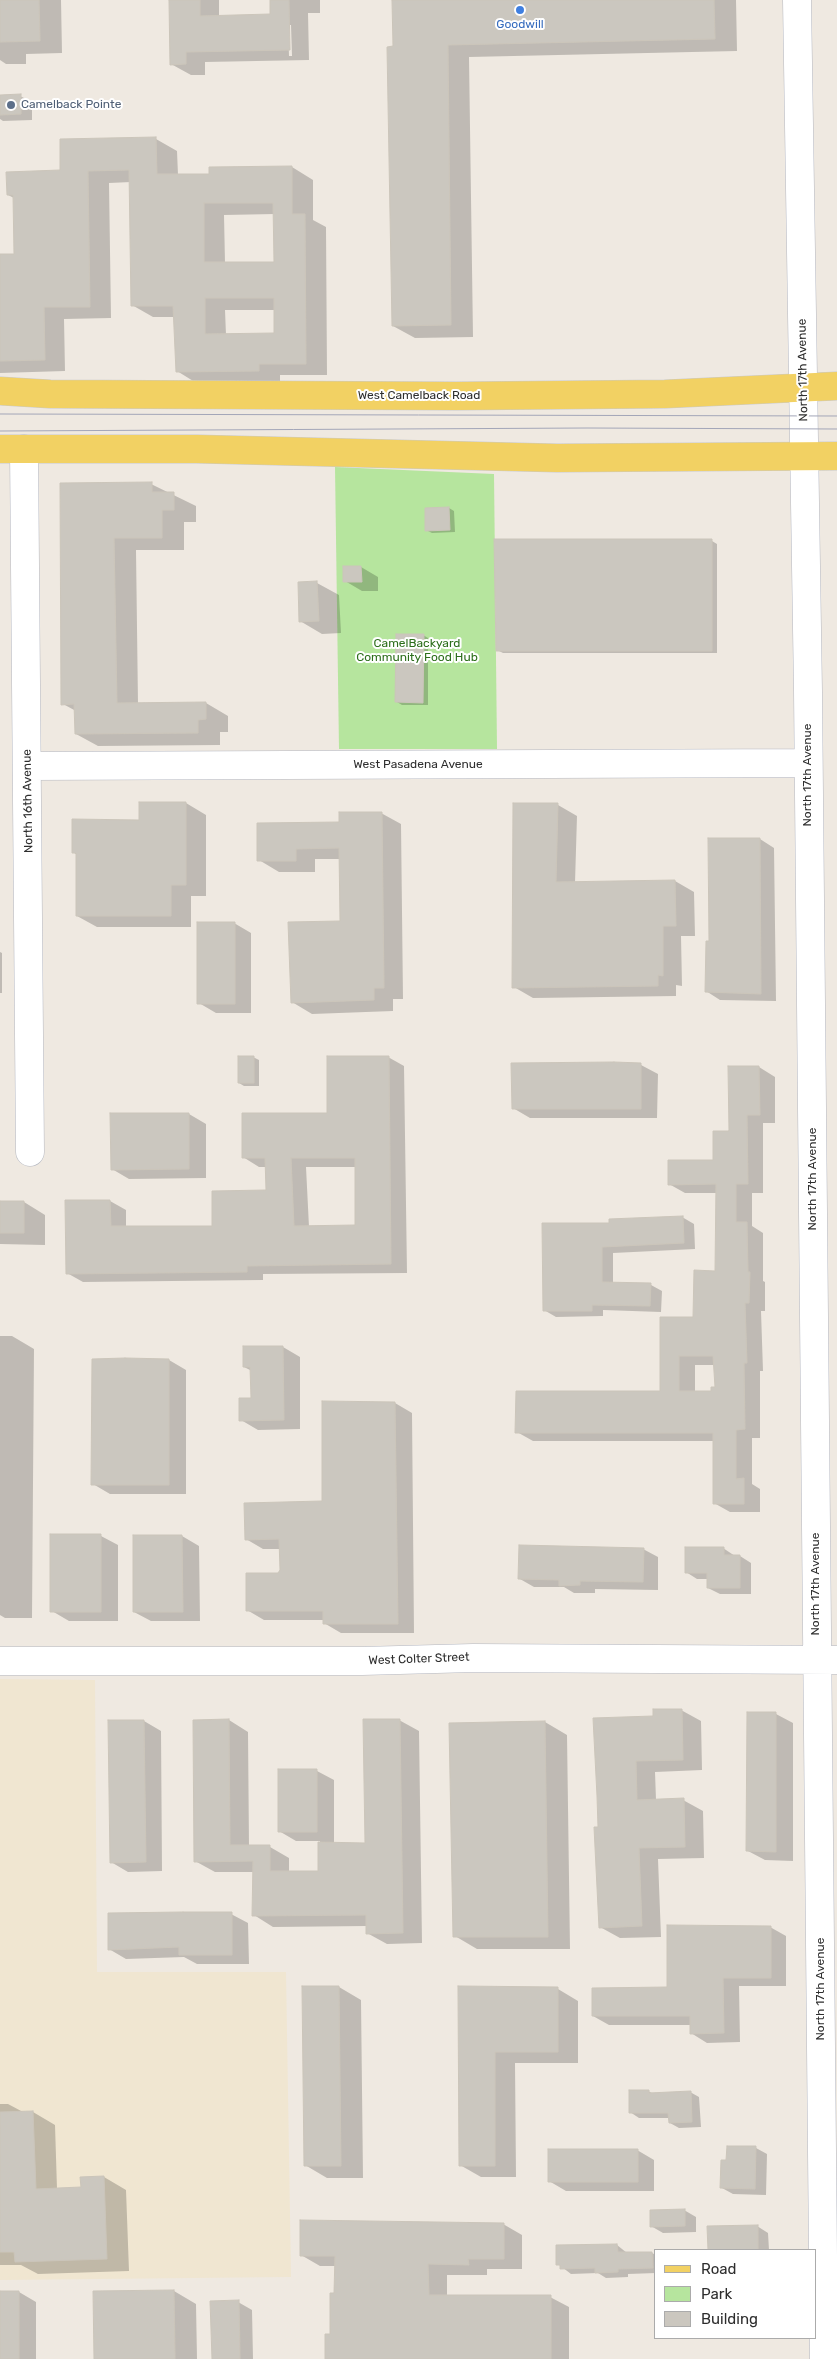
<!DOCTYPE html>
<html>
<head>
<meta charset="utf-8">
<style>
	body { margin:0 }
	#map { position:relative; width:837px; height:2359px; overflow:hidden; background:#efe9e1; font-family:Rubik,sans-serif }
	canvas { display:block }
	.legend { position:absolute; left:654px; top:2249px; width:162px; height:90px; box-sizing:border-box; background:#fff; border:1px solid #ababab; margin:0; padding:6px 9px; list-style:none; font-size:15px; color:#2e2e2e }
	.legend li { display:flex; align-items:center; gap:10px; height:25px }
	.legend b { width:25px; border:1px solid #ababab }
</style>
</head>
<body>
<div id="map">
<canvas width="837" height="2359"></canvas>
<ul class="legend">
<li><b style="height:6px;background:#f2d163"></b>Road</li>
<li><b style="height:14px;background:#b6e59e"></b>Park</li>
<li><b style="height:14px;background:#cbc7bf"></b>Building</li>
</ul>
</div>
<script>
const ctx = document.querySelector('canvas').getContext('2d');
ctx.lineJoin = 'round';
function fillPath(path, color) {
  ctx.fillStyle = color;
  ctx.fill(path, 'evenodd');
}
function poly(rows) {
  const path = new Path2D();
  for (const r of rows) {
    path.moveTo(r[0], r[1]);
    for (let i = 2; i < r.length; i += 2) path.lineTo(r[i], r[i + 1]);
  }
  return path;
}
function trace(path, color, width, dash) {
  ctx.strokeStyle = color;
  ctx.lineWidth = width;
  ctx.lineCap = dash ? 'butt' : 'round';
  ctx.setLineDash(dash || []);
  ctx.stroke(path);
}
function write(font, color, halo, rows, align = 'center') {
  ctx.font = font + ' Rubik,sans-serif';
  ctx.lineWidth = 4;
  ctx.setLineDash([]);
  ctx.textBaseline = 'middle';
  ctx.strokeStyle = halo;
  ctx.fillStyle = color;
  for (const [text, x, y, turn = 0] of rows) {
    ctx.save();
    ctx.translate(x, y);
    ctx.rotate((+turn || 0) * Math.PI / 180);
    ctx.textAlign = isNaN(turn) ? turn : align;
    if (halo) ctx.strokeText(text, 0, 0);
    ctx.fillText(text, 0, 0);
    ctx.restore();
  }
}
fillPath(poly([
	[0,1679,95,1680,97,1972,286,1972,291,2277,0,2280]
]), '#f0e6d1');
fillPath(poly([
	[335,467,494,474,497,749,339,749]
]), '#b6e59e');
fillPath(poly([
	[0,0,61,0,62,53,26,54,26,64,6,64,0,60],
	[170,0,219,0,219,17,271,16,271,0,320,0,320,13,308,13,309,60,205,62,205,75,191,75,171,64],
	[288,25,291,25,292,56,289,56],
	[393,0,736,0,737,51,469,57,473,337,415,338,393,326],
	[0,96,20,96,32,102,32,120,3,121,0,119],
	[156,139,177,151,178,175,211,175,292,167,313,180,313,220,326,227,327,375,280,375,280,383,198,384,177,371,175,317,153,317,132,305,131,182,109,183,111,318,64,319,65,371,0,373,0,256,15,255,14,198,8,195,61,171],
	[275,214,275,263,225,263,224,215],
	[225,310,275,310,276,334,226,335],
	[151,484,196,506,196,522,184,522,184,550,136,550,138,704,206,703,228,716,228,732,220,732,220,745,98,746,76,734,76,711,63,704,61,485],
	[449,508,454,511,455,532,432,533,426,530],
	[712,541,717,544,717,653,503,653,497,650],
	[361,567,378,577,378,591,362,591,345,581],
	[299,583,317,583,339,595,341,633,322,634,300,621],
	[423,635,428,638,428,705,402,705,397,702],
	[186,803,206,815,206,896,191,896,191,927,97,927,77,916,77,855,73,852,140,821],
	[558,805,577,816,575,883,675,881,694,892,695,936,681,936,682,986,676,985,676,996,533,998,514,987],
	[381,813,401,824,403,999,393,999,393,1011,312,1014,292,1002,341,922,340,859,315,859,315,872,279,872,259,860],
	[760,839,774,848,776,1001,720,1000,706,991,710,943],
	[234,923,251,933,251,1013,216,1013,199,1003],
	[0,952,2,953,2,993,0,993],
	[253,1057,259,1060,259,1086,244,1086,239,1083],
	[388,1057,404,1066,407,1273,263,1274,263,1280,83,1282,67,1273,67,1201,110,1201,126,1210,126,1228,214,1228,267,1191,266,1167,259,1167,243,1157,328,1114],
	[306,1167,356,1167,356,1226,309,1227],
	[641,1065,658,1074,657,1118,530,1118,513,1108],
	[759,1067,775,1077,775,1123,763,1123,763,1193,752,1193,752,1226,763,1233,763,1281,765,1282,765,1311,761,1311,763,1371,760,1371,760,1438,752,1438,752,1484,760,1489,760,1512,730,1512,714,1503,715,1441,533,1441,517,1432,662,1393,716,1272,717,1193,685,1193,669,1184,714,1161],
	[695,1365,715,1365,716,1388,712,1393,695,1393],
	[189,1114,206,1124,206,1178,129,1179,112,1169],
	[24,1202,45,1215,45,1245,0,1244,0,1203],
	[682,1217,694,1224,695,1249,613,1253,613,1284,651,1285,662,1291,661,1312,603,1310,603,1316,556,1317,544,1310,610,1224],
	[0,1336,12,1336,34,1349,32,1618,5,1618,0,1615],
	[283,1347,300,1357,300,1429,258,1430,241,1420,252,1399,252,1371,244,1367],
	[93,1360,169,1360,186,1370,186,1494,110,1494,93,1484],
	[395,1403,412,1413,414,1633,341,1633,324,1623,324,1620,264,1620,247,1610,281,1571,281,1549,263,1549,246,1539,323,1502],
	[52,1536,101,1536,118,1545,118,1621,69,1621,52,1611],
	[134,1536,182,1536,199,1546,200,1621,151,1621,134,1612],
	[723,1548,735,1556,740,1556,751,1563,751,1594,720,1594,708,1588,708,1579,697,1579,686,1572],
	[643,1549,658,1557,658,1590,595,1589,595,1593,574,1593,564,1587,534,1587,520,1579],
	[681,1710,701,1721,702,1770,655,1772,656,1800,683,1800,703,1811,704,1858,658,1859,661,1937,620,1938,600,1927,599,1828,655,1718],
	[776,1714,793,1723,793,1861,765,1860,748,1851],
	[229,1720,248,1732,249,1847,270,1847,289,1858,289,1872,319,1873,320,1841,296,1841,279,1831,279,1770,317,1771,334,1780,334,1844,366,1844,399,1720,419,1731,422,1943,387,1944,367,1933,367,1926,273,1927,254,1915,254,1872,215,1872,195,1861],
	[144,1721,161,1731,162,1871,128,1872,111,1862],
	[545,1722,567,1735,570,1949,477,1949,455,1936,451,1724],
	[231,1914,248,1923,249,1964,197,1964,184,1957,126,1959,109,1949],
	[770,1927,786,1936,786,1986,739,1986,740,2042,707,2043,691,2033,691,2025,609,2025,593,2016,668,1988],
	[303,1987,339,1987,361,2000,363,2178,327,2178,305,2165],
	[459,1988,558,1989,578,2001,578,2063,515,2063,516,2177,481,2177,460,2165],
	[648,2091,654,2094,690,2092,699,2097,701,2127,679,2128,670,2123,670,2118,639,2118,630,2112],
	[0,2104,8,2104,23,2112,33,2112,55,2125,57,2189,82,2188,104,2177,126,2190,129,2271,38,2274,21,2265,0,2265],
	[756,2148,767,2154,766,2195,733,2194,722,2188,727,2161],
	[637,2150,654,2160,654,2191,566,2191,549,2181],
	[684,2210,696,2217,696,2232,663,2233,651,2226],
	[503,2224,522,2235,522,2269,487,2269,487,2275,447,2275,447,2297,550,2297,569,2307,569,2359,326,2359,331,2335,336,2266,320,2266,301,2255],
	[757,2226,768,2233,769,2250,709,2250,709,2227],
	[617,2245,627,2253,652,2253,656,2255,656,2273,628,2274,628,2277,606,2278,598,2273,571,2274,558,2264],
	[174,2291,196,2304,197,2359,96,2359],
	[19,2292,36,2302,36,2359,0,2359,0,2293],
	[238,2302,252,2310,253,2359,213,2359]
]), '#0003');
const building = poly([
	[0,0,39,0,40,41,0,42,0,0],
	[169,0,200,0,200,16,270,14,270,0,289,0,290,50,186,52,186,64,170,65,169,0],
	[392,0,714,0,715,39,448,45,451,325,392,326,387,47,393,46,392,0],
	[21,94,21,114,0,115,0,95,21,94],
	[156,137,157,174,209,174,209,167,292,166,292,214,305,214,306,364,259,364,259,371,176,372,173,306,131,306,129,170,88,171,90,307,44,307,45,360,0,361,0,254,14,254,13,195,7,195,6,172,60,170,60,139,156,137],
	[204,203,273,203,274,262,204,262,204,203],
	[205,298,274,298,274,333,205,334,205,298],
	[152,482,152,492,174,492,174,510,162,510,162,538,114,538,117,703,206,702,206,719,198,720,198,733,75,734,74,704,61,705,60,483,152,482],
	[449,507,450,530,425,531,425,508,449,507],
	[494,539,712,539,712,651,496,651,494,539],
	[343,566,361,566,362,582,343,582,343,566],
	[317,581,319,621,299,622,298,582,317,581],
	[396,634,424,634,423,703,395,702,396,634],
	[139,802,186,802,186,885,171,885,171,916,76,916,76,853,72,853,72,819,139,820,139,802],
	[513,803,558,803,556,882,675,880,676,926,663,926,663,976,658,975,658,986,512,988,513,803],
	[339,812,382,812,384,988,374,988,374,1000,291,1003,288,922,340,921,339,848,296,849,296,861,257,861,257,823,339,822,339,812],
	[708,838,760,838,761,994,705,992,706,941,709,941,708,838],
	[197,922,235,922,235,1004,197,1004,197,922],
	[238,1056,254,1056,254,1083,238,1083,238,1056],
	[327,1056,389,1056,391,1264,247,1266,247,1272,66,1274,65,1200,110,1200,111,1226,212,1226,212,1191,266,1190,265,1158,242,1158,242,1113,327,1113,327,1056],
	[291,1158,355,1158,355,1225,294,1226,291,1158],
	[614,1062,641,1063,641,1109,512,1109,511,1063,614,1062],
	[728,1066,759,1066,760,1115,747,1115,748,1184,736,1184,736,1222,747,1222,748,1272,750,1272,749,1303,745,1303,747,1363,744,1363,745,1429,736,1430,736,1479,744,1478,744,1504,713,1504,713,1433,515,1433,516,1391,660,1391,660,1317,693,1317,694,1270,715,1271,716,1184,668,1185,668,1160,713,1160,713,1131,729,1131,728,1066],
	[679,1356,713,1356,715,1387,711,1387,711,1391,679,1391,679,1356],
	[110,1113,189,1113,189,1169,111,1170,110,1113],
	[0,1201,24,1201,24,1233,0,1233,0,1201],
	[683,1216,684,1243,602,1247,602,1282,651,1283,650,1306,592,1305,592,1311,543,1311,542,1223,609,1223,609,1219,683,1216],
	[243,1346,283,1346,284,1420,239,1421,239,1398,251,1398,250,1367,243,1367,243,1346],
	[125,1358,169,1359,169,1485,91,1485,92,1359,125,1358],
	[322,1401,395,1402,398,1624,323,1624,323,1611,246,1611,246,1573,278,1573,280,1570,279,1539,245,1540,244,1503,322,1501,322,1401],
	[50,1534,101,1534,101,1612,50,1612,50,1534],
	[133,1535,182,1535,183,1612,133,1612,133,1535],
	[519,1545,644,1548,643,1582,580,1581,580,1585,559,1586,559,1580,518,1579,519,1545],
	[685,1547,724,1547,724,1555,740,1555,740,1588,707,1588,707,1573,685,1573,685,1547],
	[653,1709,682,1709,683,1760,636,1761,637,1800,684,1798,685,1847,639,1848,642,1926,599,1928,594,1827,598,1827,597,1796,593,1718,653,1716,653,1709],
	[747,1712,776,1712,776,1852,746,1851,747,1712],
	[229,1719,230,1845,270,1845,270,1871,318,1871,318,1842,365,1843,363,1719,400,1719,403,1933,366,1934,366,1915,252,1916,253,1861,194,1862,193,1720,229,1719],
	[108,1720,144,1720,146,1862,110,1863,108,1720],
	[545,1721,548,1937,453,1937,449,1723,545,1721],
	[278,1769,317,1769,317,1832,278,1832,278,1769],
	[183,1912,232,1912,232,1955,179,1955,179,1947,108,1950,108,1913,183,1912],
	[667,1925,771,1926,771,1978,723,1978,724,2033,690,2034,690,2016,592,2016,592,1988,667,1987,667,1925],
	[302,1986,339,1986,341,2166,304,2166,302,1986],
	[458,1986,558,1987,558,2052,495,2052,495,2166,459,2166,458,1986],
	[629,2090,649,2090,649,2093,691,2091,692,2122,669,2123,668,2113,629,2113,629,2090],
	[33,2111,36,2189,81,2187,80,2177,104,2176,107,2259,15,2262,14,2252,0,2252,0,2112,33,2111],
	[727,2146,756,2146,755,2189,720,2188,721,2160,726,2160,727,2146],
	[548,2149,638,2149,638,2182,548,2182,548,2149],
	[685,2209,685,2226,650,2227,650,2210,685,2209],
	[300,2220,504,2223,504,2259,468,2259,469,2265,428,2264,429,2295,551,2295,551,2359,325,2359,325,2334,330,2334,330,2293,334,2293,335,2256,300,2256,300,2220],
	[758,2225,758,2250,708,2250,707,2226,758,2225],
	[617,2244,618,2252,652,2252,653,2268,618,2269,618,2272,595,2273,595,2268,560,2269,560,2265,556,2265,556,2245,617,2244],
	[174,2290,175,2359,94,2359,93,2291,174,2290],
	[0,2291,19,2291,19,2359,0,2359,0,2291],
	[239,2300,240,2359,212,2359,210,2301,239,2300]
]);
fillPath(building, '#cbc7bf');
trace(building, '#cbc5ba', 1);
const minor = poly([
	[797,0,808,691,824,2359],
	[24,449,30,1152],
	[28,766,808,763],
	[0,1661,362,1661,473,1658,837,1660]
]);
const major = poly([
	[0,391,50,394,456,396,665,394,837,386],
	[0,449,197,449,557,458,837,456]
]);
trace(minor, '#b4b7c1', 29);
trace(major, '#c9c9c9', 29);
trace(minor, '#fff', 28);
trace(major, '#f2d163', 28);
trace(poly([
	[0,414,837,416],
	[0,431,587,428,837,429]
]), '#a3a6b8', 1);
for (const [x, y, r, color] of [
	[520,10,5,"#3f7fe0"],
	[11,105,5,"#5c6f8a"]
]) {
  const dot = new Path2D();
  dot.arc(x, y, r, 0, 2 * Math.PI);
  ctx.fillStyle = color;
  ctx.fill(dot);
  trace(dot, '#fff', 2);
}
write('12px', '#366cbe', '#fff', [
	["Goodwill",520,25]
]);
write('12px', '#4e5e75', '#fff', [
	["Camelback Pointe",21,105]
], 'left');
write('12px', '#2e2e2e', '#fff', [
	["North 17th Avenue",803,370,-91],
	["West Camelback Road",419,396],
	["West Pasadena Avenue",418,765],
	["North 17th Avenue",808,775,-90],
	["North 16th Avenue",28,801,-91],
	["North 17th Avenue",813,1179,-90],
	["North 17th Avenue",816,1584,-90],
	["West Colter Street",419,1659,-2],
	["North 17th Avenue",821,1989,-90]
]);
write('12px', '#2c6e1b', '#fff', [
	["CamelBackyard",417,644],
	["Community Food Hub",417,658]
]);
</script>
</body>
</html>
